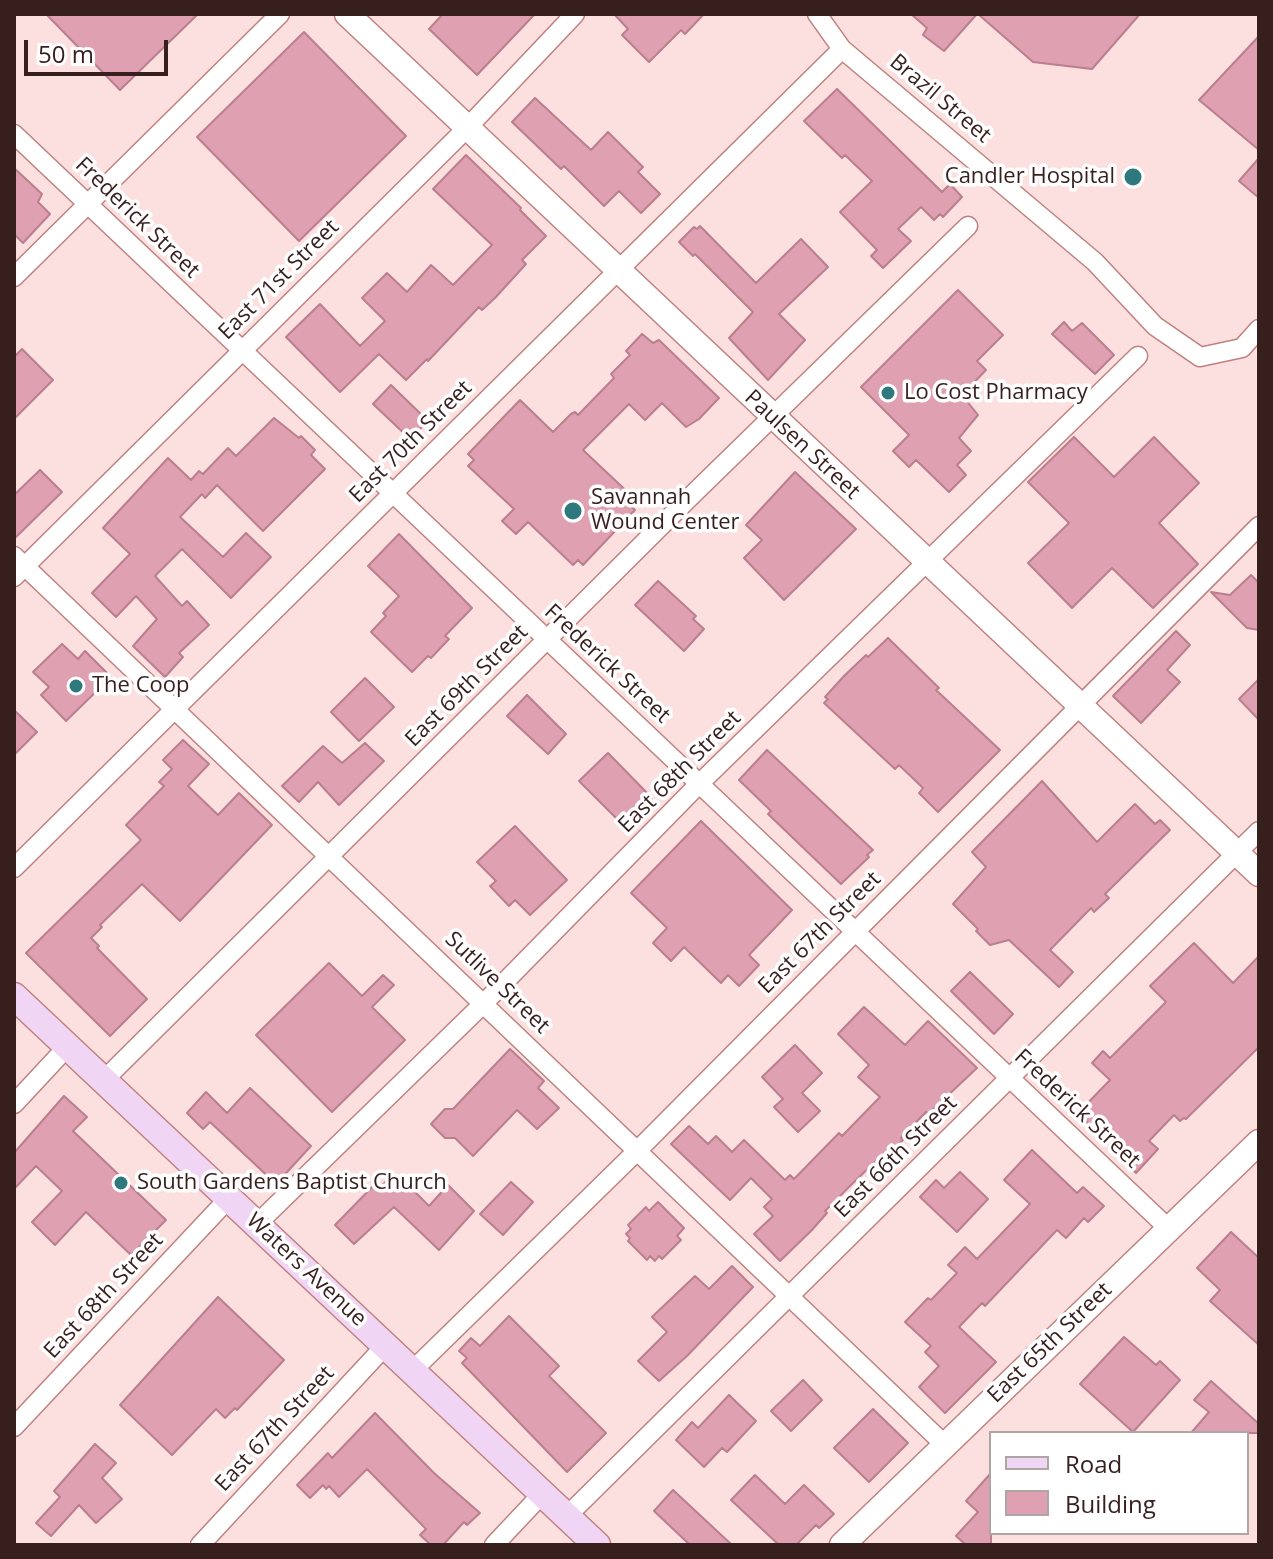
<!DOCTYPE html>
<html>
<head>
<meta charset="utf-8">
<style>
	body { margin:0 }
	#map { position:relative; width:1273px; height:1559px; overflow:hidden; background:#fce0df; font-family:"Open Sans",sans-serif }
	canvas { display:block }
	.frame { position:absolute; inset:0; border:16px solid #371f1e; pointer-events:none }
	.legend { position:absolute; left:989px; top:1431px; width:260px; height:104px; box-sizing:border-box; background:#fff; border:2px solid #afa5a5; margin:0; padding:10px 14px; list-style:none; font-size:24px; color:#371f1e }
	.legend li { display:flex; align-items:center; gap:16px; height:40px }
	.legend b { width:40px; border:2px solid #afa5a5 }
	.scale { position:absolute; left:24px; top:40px; width:144px; height:36px; box-sizing:border-box; border:4px solid #371f1e; border-top:0; padding-left:10px; font-size:24px; line-height:28px; white-space:nowrap; color:#371f1e; -webkit-text-stroke:6px #fff; paint-order:stroke }
</style>
</head>
<body>
<div id="map">
<canvas width="1273" height="1559"></canvas>
<div class="frame"></div>
<ul class="legend">
<li><b style="height:10px;background:#f0d6f4"></b>Road</li>
<li><b style="height:22px;background:#dfa0b1"></b>Building</li>
</ul>
<div class="scale">50 m</div>
</div>
<script>
const ctx = document.querySelector('canvas').getContext('2d');
ctx.lineJoin = 'round';
function fillPath(path, color) {
  ctx.fillStyle = color;
  ctx.fill(path, 'evenodd');
}
function poly(rows) {
  const path = new Path2D();
  for (const r of rows) {
    path.moveTo(r[0], r[1]);
    for (let i = 2; i < r.length; i += 2) path.lineTo(r[i], r[i + 1]);
  }
  return path;
}
function trace(path, color, width, dash) {
  ctx.strokeStyle = color;
  ctx.lineWidth = width;
  ctx.lineCap = dash ? 'butt' : 'round';
  ctx.setLineDash(dash || []);
  ctx.stroke(path);
}
function write(font, color, halo, rows, align = 'center') {
  ctx.font = font + ' "Open Sans",sans-serif';
  ctx.lineWidth = 7;
  ctx.setLineDash([]);
  ctx.textBaseline = 'middle';
  ctx.strokeStyle = halo;
  ctx.fillStyle = color;
  for (const [text, x, y, turn = 0] of rows) {
    ctx.save();
    ctx.translate(x, y);
    ctx.rotate((+turn || 0) * Math.PI / 180);
    ctx.textAlign = isNaN(turn) ? turn : align;
    if (halo) ctx.strokeText(text, 0, 0);
    ctx.fillText(text, 0, 0);
    ctx.restore();
  }
}
const building = poly([
	[46,14,198,14,120,90,46,14],
	[443,14,535,14,477,75,429,29,443,14],
	[614,14,704,14,685,34,681,30,649,62,622,35,628,29,614,14],
	[911,14,977,14,944,51,923,35,927,28,911,14],
	[978,14,1140,14,1092,69,1033,62,978,14],
	[304,32,406,136,299,241,197,137,304,32],
	[1259,36,1259,150,1199,100,1259,36],
	[837,89,942,192,950,184,962,197,943,217,940,214,934,220,921,207,898,229,911,241,883,268,871,256,877,250,840,212,872,181,845,155,842,158,804,121,837,89],
	[535,98,591,150,608,132,643,167,638,172,660,194,641,213,619,191,604,206,564,166,561,169,512,122,535,98],
	[466,155,521,208,520,210,546,236,522,260,526,264,495,298,482,310,479,307,428,361,427,359,406,380,379,354,340,392,286,337,320,304,360,346,385,321,362,298,387,273,407,292,431,265,453,285,492,245,433,189,466,155],
	[1259,158,1259,198,1239,181,1259,158],
	[14,168,42,194,38,202,50,214,23,243,14,234,14,168],
	[700,226,756,283,801,239,828,267,779,314,805,340,768,380,729,338,753,312,695,254,693,256,679,242,694,227,697,229,700,226],
	[958,290,1003,335,977,361,986,370,962,395,978,415,959,438,971,451,957,465,966,475,949,492,916,460,909,467,893,451,909,435,861,387,958,290],
	[1064,322,1072,331,1082,323,1114,355,1095,374,1052,334,1064,322],
	[642,334,653,343,659,340,719,398,699,419,686,427,662,403,645,420,629,404,583,450,636,500,631,506,635,510,583,565,578,560,573,565,528,522,516,534,502,521,514,509,468,466,474,460,468,454,520,400,553,432,571,414,575,412,578,415,614,378,611,374,630,355,626,351,642,334],
	[22,349,53,380,14,419,14,357,22,349],
	[391,385,428,421,410,439,373,404,391,385],
	[274,418,299,438,301,436,315,450,311,455,325,469,263,531,217,485,205,498,202,494,180,517,223,557,246,533,271,557,231,598,182,549,155,576,182,606,187,601,209,625,179,653,183,657,165,677,133,646,157,619,136,596,116,617,92,593,130,554,103,528,168,458,191,480,199,471,203,474,228,448,236,456,274,418],
	[1074,437,1114,477,1154,437,1199,483,1159,523,1198,564,1153,608,1112,568,1072,608,1028,563,1069,523,1028,482,1074,437],
	[40,470,62,492,14,539,14,495,40,470],
	[795,472,856,529,784,600,744,558,762,540,746,525,795,472],
	[399,534,472,608,445,636,449,639,431,658,428,656,412,672,371,632,386,616,383,613,399,596,368,566,399,534],
	[1251,575,1259,583,1259,630,1247,628,1211,592,1230,595,1251,575],
	[658,581,696,616,693,619,704,629,684,651,635,605,658,581],
	[1176,631,1190,645,1167,670,1180,682,1141,723,1113,696,1176,631],
	[888,638,939,688,936,690,1000,750,938,812,919,793,923,788,899,765,895,769,824,703,828,699,825,697,844,676,866,655,868,657,888,638],
	[62,644,78,659,85,651,111,677,66,721,41,695,49,687,33,672,62,644],
	[365,678,394,707,359,741,331,712,365,678],
	[1259,679,1259,720,1239,699,1259,679],
	[527,695,566,734,548,754,507,716,527,695],
	[14,710,37,732,14,755,14,710],
	[183,740,209,764,188,786,218,815,239,793,272,825,180,921,142,884,100,925,102,927,91,938,99,946,97,948,147,999,110,1036,26,953,141,840,126,825,164,786,159,782,172,769,163,760,183,740],
	[365,743,384,761,339,805,318,782,299,802,282,786,323,746,342,763,365,743],
	[767,750,873,850,867,855,869,857,841,884,768,814,771,811,739,780,767,750],
	[608,753,652,798,624,826,579,781,608,753],
	[1042,781,1097,842,1135,804,1155,824,1160,820,1170,830,1105,894,1109,898,1094,912,1091,908,1050,950,1073,972,1059,987,1009,940,990,945,976,931,978,929,953,904,986,867,972,852,1042,781],
	[701,821,792,910,749,955,759,965,739,986,728,975,721,983,684,947,671,961,653,943,667,928,631,893,701,821],
	[515,826,567,880,530,915,515,900,509,906,490,886,496,881,477,862,515,826],
	[1194,943,1233,983,1259,956,1259,1047,1186,1119,1184,1118,1180,1121,1174,1115,1149,1141,1158,1149,1136,1173,1078,1113,1110,1080,1092,1063,1103,1051,1110,1058,1166,1002,1150,986,1194,943],
	[329,963,362,996,383,975,394,985,372,1007,405,1040,332,1112,256,1035,329,963],
	[970,972,1013,1014,994,1034,951,991,970,972],
	[864,1007,905,1045,928,1021,977,1068,928,1114,926,1112,901,1138,903,1140,883,1159,881,1156,850,1186,825,1211,827,1213,812,1230,780,1261,754,1234,773,1216,764,1207,772,1199,751,1178,730,1200,671,1144,689,1126,708,1144,716,1136,732,1152,744,1140,785,1180,790,1175,794,1179,839,1133,842,1136,880,1097,858,1077,869,1065,838,1034,864,1007],
	[795,1045,822,1073,802,1093,820,1111,798,1132,774,1107,783,1099,762,1077,795,1045],
	[510,1049,544,1081,538,1088,559,1108,537,1129,517,1110,473,1156,455,1138,445,1138,431,1124,445,1109,453,1109,510,1049],
	[250,1088,311,1146,276,1184,210,1122,203,1129,187,1113,206,1092,227,1113,250,1088],
	[64,1096,87,1117,73,1131,166,1220,131,1255,86,1212,55,1245,32,1222,62,1191,36,1166,14,1189,14,1153,64,1096],
	[1032,1150,1077,1193,1083,1187,1104,1206,1088,1222,1084,1218,1066,1238,1057,1230,985,1306,982,1303,959,1327,996,1362,945,1413,919,1387,939,1366,925,1352,931,1346,905,1322,928,1298,931,1300,957,1273,948,1265,965,1247,977,1259,1030,1204,1004,1180,1032,1150],
	[960,1172,988,1199,957,1232,920,1197,936,1180,944,1188,960,1172],
	[393,1175,401,1182,403,1180,429,1206,448,1185,474,1211,439,1250,394,1207,354,1244,335,1225,376,1183,380,1187,393,1175],
	[511,1182,533,1202,503,1235,480,1214,511,1182],
	[658,1202,684,1228,677,1236,681,1240,662,1259,659,1256,655,1261,650,1256,647,1260,628,1241,630,1238,626,1234,631,1229,628,1225,646,1207,649,1211,658,1202],
	[1231,1232,1259,1258,1259,1345,1210,1301,1220,1290,1197,1268,1231,1232],
	[732,1266,753,1287,687,1356,659,1381,638,1361,667,1332,652,1317,695,1276,709,1289,732,1266],
	[218,1297,284,1360,237,1410,235,1408,225,1418,216,1409,172,1455,120,1405,218,1297],
	[509,1316,559,1366,549,1376,606,1433,567,1472,462,1363,467,1358,459,1351,471,1338,480,1346,509,1316],
	[1124,1337,1156,1365,1160,1361,1180,1380,1133,1432,1080,1384,1124,1337],
	[803,1380,822,1400,791,1431,771,1411,803,1380],
	[1211,1381,1259,1424,1259,1433,1191,1433,1209,1412,1194,1400,1211,1381],
	[729,1395,756,1421,727,1452,722,1448,704,1467,676,1440,692,1422,698,1428,729,1395],
	[873,1409,908,1443,869,1482,834,1448,873,1409],
	[375,1413,434,1473,480,1513,467,1525,464,1522,443,1545,431,1545,420,1535,426,1529,367,1469,339,1497,329,1486,326,1489,323,1485,310,1498,297,1485,328,1453,332,1458,375,1413],
	[95,1444,116,1463,102,1478,122,1499,96,1523,79,1505,51,1536,36,1523,60,1497,54,1491,95,1444],
	[991,1473,991,1545,966,1545,956,1536,978,1512,966,1501,991,1473],
	[755,1475,785,1504,804,1485,834,1514,819,1528,816,1525,796,1545,779,1545,731,1500,755,1475],
	[673,1490,732,1545,690,1545,654,1511,673,1490]
]);
fillPath(building, '#dfa0b1');
trace(building, '#ba7e8f', 2);
const minor = poly([
	[817,14,842,49,1095,262,1155,326,1200,357,1242,348,1259,329],
	[14,134,1168,1228],
	[14,277,280,14],
	[14,556,945,1445],
	[14,577,467,128,575,14],
	[14,868,842,49],
	[104,1080,687,500,968,226],
	[14,1104,68,1046],
	[257,1224,484,1003,699,784,1138,356],
	[412,1371,638,1150,1259,526],
	[14,1427,229,1198],
	[567,1516,1259,831],
	[200,1545,386,1345],
	[494,1545,543,1493]
]);
const tertiary = poly([
	[347,14,1259,874],
	[842,1545,1259,1142]
]);
const secondary = poly([
	[14,996,597,1545]
]);
trace(minor, '#bf817f', 21);
trace(tertiary, '#bf817f', 27);
trace(secondary, '#bf817f', 29);
trace(minor, '#fff', 18);
trace(tertiary, '#fff', 24);
trace(secondary, '#f0d6f4', 26);
for (const [x, y, r, color] of [
	[1133,177,10,"#2f787d"],
	[888,393,8,"#2f787d"],
	[573,511,10,"#2f787d"],
	[76,686,8,"#2f787d"],
	[121,1183,8,"#2f787d"]
]) {
  const dot = new Path2D();
  dot.arc(x, y, r, 0, 2 * Math.PI);
  ctx.fillStyle = color;
  ctx.fill(dot);
  trace(dot, '#fff', 3);
}
write('22px', '#371f1e', '#fff', [
	["Brazil Street",940,99,40],
	["Frederick Street",137,218,44],
	["East 71st Street",279,280,-45],
	["East 70th Street",411,442,-45],
	["Paulsen Street",802,445,43],
	["Frederick Street",607,664,43],
	["East 69th Street",467,686,-45],
	["East 68th Street",680,772,-45],
	["East 67th Street",820,933,-45],
	["Sutlive Street",497,983,44],
	["Frederick Street",1077,1109,43],
	["East 66th Street",896,1157,-45],
	["Waters Avenue",306,1270,43],
	["East 68th Street",104,1296,-47],
	["East 65th Street",1050,1343,-44],
	["East 67th Street",275,1429,-47]
]);
write('22px', '#371f1e', '#fff', [
	["Candler Hospital",1115,177,"right"],
	["Lo Cost Pharmacy",904,393],
	["Savannah",591,498],
	["Wound Center",591,523],
	["The Coop",92,686],
	["South Gardens Baptist Church",137,1183]
], 'left');
</script>
</body>
</html>
